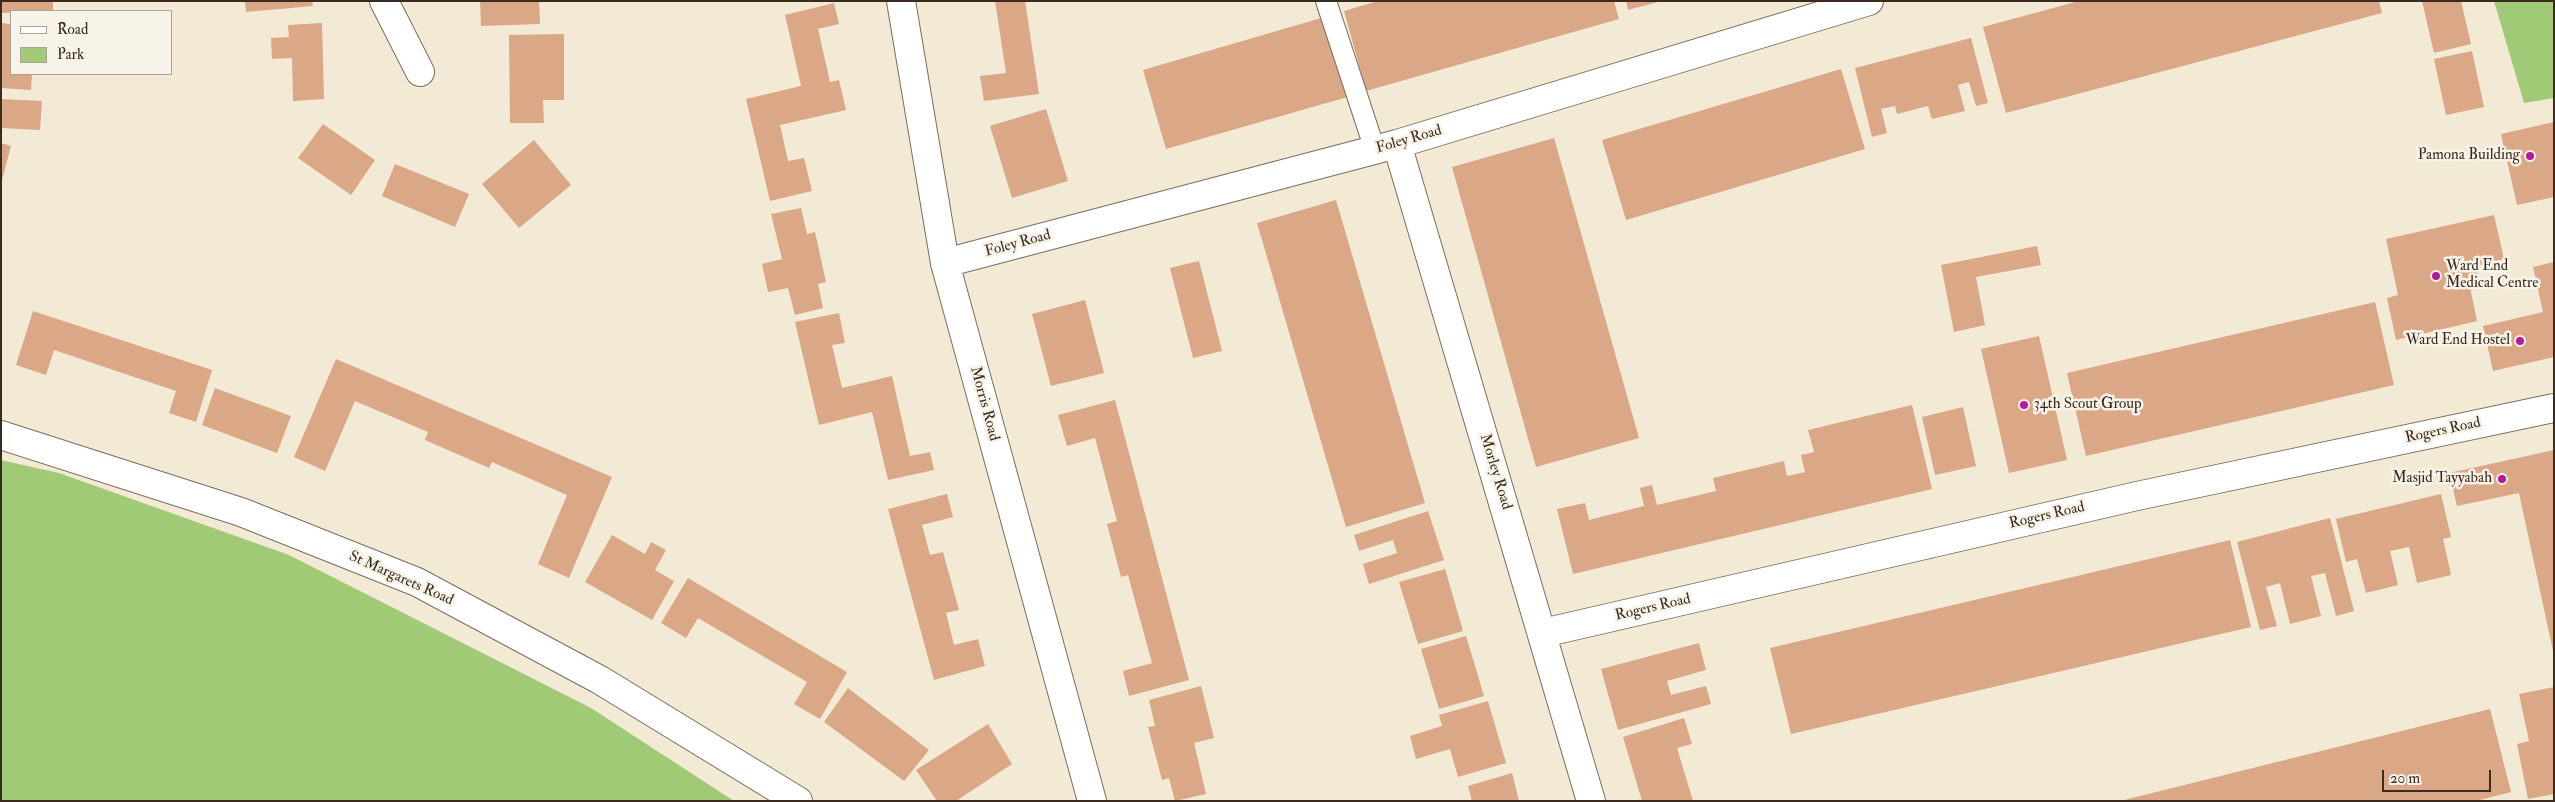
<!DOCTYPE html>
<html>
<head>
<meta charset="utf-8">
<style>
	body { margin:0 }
	#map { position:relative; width:2555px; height:802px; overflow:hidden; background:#f2ead5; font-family:"IM FELL Double Pica",serif }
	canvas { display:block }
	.frame { position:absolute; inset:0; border:2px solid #3b2a1e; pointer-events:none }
	.legend { position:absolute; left:10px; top:10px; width:162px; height:65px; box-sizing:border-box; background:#f7f3e8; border:1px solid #aca397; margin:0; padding:6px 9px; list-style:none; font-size:15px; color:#3b2a1e }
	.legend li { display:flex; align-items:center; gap:10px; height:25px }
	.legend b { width:25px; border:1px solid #aca397 }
	.scale { position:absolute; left:2382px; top:770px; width:109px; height:22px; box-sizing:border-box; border:2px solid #3b2a1e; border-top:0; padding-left:6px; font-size:15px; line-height:18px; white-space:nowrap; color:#3b2a1e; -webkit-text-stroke:4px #f7f3e8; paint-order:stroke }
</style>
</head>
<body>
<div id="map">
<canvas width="2555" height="802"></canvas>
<div class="frame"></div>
<ul class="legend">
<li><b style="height:6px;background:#fff"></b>Road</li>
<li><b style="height:14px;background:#a0ca76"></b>Park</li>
</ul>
<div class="scale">20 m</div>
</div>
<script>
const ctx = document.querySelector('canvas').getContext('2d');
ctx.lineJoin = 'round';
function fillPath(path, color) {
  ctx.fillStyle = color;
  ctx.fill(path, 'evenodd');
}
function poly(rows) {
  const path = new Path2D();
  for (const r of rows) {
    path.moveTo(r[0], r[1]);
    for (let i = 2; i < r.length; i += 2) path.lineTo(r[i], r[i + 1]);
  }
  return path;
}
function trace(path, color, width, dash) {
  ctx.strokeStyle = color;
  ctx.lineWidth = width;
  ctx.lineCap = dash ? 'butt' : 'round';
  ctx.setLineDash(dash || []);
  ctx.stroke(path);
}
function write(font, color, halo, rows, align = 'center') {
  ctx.font = font + ' "IM FELL Double Pica",serif';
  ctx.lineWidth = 5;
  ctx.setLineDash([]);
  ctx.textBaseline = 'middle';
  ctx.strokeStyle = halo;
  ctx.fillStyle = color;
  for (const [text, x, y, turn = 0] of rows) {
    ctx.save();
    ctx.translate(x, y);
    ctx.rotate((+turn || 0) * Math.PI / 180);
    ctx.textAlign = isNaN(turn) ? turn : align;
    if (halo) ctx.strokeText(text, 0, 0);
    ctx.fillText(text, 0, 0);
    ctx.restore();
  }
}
fillPath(poly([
	[2494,1,2554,1,2554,98,2524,103],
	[1,460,59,473,289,555,591,708,734,801,1,801]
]), '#a0ca76');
fillPath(poly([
	[1,1,53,1,53,11,1,13],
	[245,1,312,1,313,6,246,12],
	[480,1,539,1,540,24,481,26],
	[995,1,1025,1,1039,94,984,101,980,76,1006,73],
	[1378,1,1614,1,1619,19,1366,91,1344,11],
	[1626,1,1658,1,1658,2,1628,10],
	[2079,1,2379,1,2382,13,2006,113,1983,27],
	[2422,1,2461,1,2471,44,2434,53],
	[834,3,839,24,818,29,830,82,839,80,846,110,780,125,788,161,804,158,812,191,770,201,746,99,801,86,785,15],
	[1328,16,1351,96,1166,149,1143,70],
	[1,23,11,24,11,74,32,74,31,90,1,88],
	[322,23,324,99,293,101,292,58,272,59,271,38,289,37,288,25],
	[564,34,564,100,543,100,544,123,510,123,509,35],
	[1971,38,1988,103,1976,106,1969,82,1958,85,1965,111,1932,119,1928,106,1897,114,1895,106,1881,109,1887,133,1872,137,1855,68],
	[2472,51,2484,107,2446,115,2434,59],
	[1841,69,1865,149,1626,220,1602,140],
	[1,99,42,101,40,130,1,128],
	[1046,109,1068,181,1012,198,990,126],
	[2554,122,2554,197,2517,205,2501,134],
	[323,124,375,160,351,195,298,158],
	[1554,138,1639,438,1536,467,1452,167],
	[534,140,571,185,519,228,482,184],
	[1,143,11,146,2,180,1,180],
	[395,164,469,194,455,227,382,196],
	[1336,200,1425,503,1346,527,1257,223],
	[801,208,807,234,815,232,826,282,818,284,823,308,795,315,788,288,768,292,762,264,782,259,771,214],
	[2494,215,2504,259,2476,266,2480,285,2470,287,2477,321,2396,340,2387,298,2398,295,2386,239],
	[2037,246,2041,265,1976,277,1985,325,1954,332,1941,265],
	[1199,261,1222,351,1193,358,1170,268],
	[2554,262,2554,357,2493,371,2483,326,2543,312,2533,267],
	[1085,300,1104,373,1051,386,1032,314],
	[2375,302,2394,385,2086,456,2067,373],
	[33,311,212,370,196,422,169,413,176,391,54,350,46,375,16,365],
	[839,313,845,343,832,345,842,388,892,376,910,456,930,452,934,470,888,480,872,412,819,425,795,322],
	[2039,336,2067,460,2009,473,1981,349],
	[336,359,612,477,569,578,538,564,567,495,492,462,489,468,425,440,428,432,355,401,325,471,294,457],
	[215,388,291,416,277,453,202,425],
	[1115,400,1189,680,1129,696,1123,671,1152,663,1128,575,1121,577,1107,524,1117,521,1095,438,1067,446,1058,415],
	[1912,405,1932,489,1573,574,1557,509,1585,503,1589,520,1644,506,1640,488,1652,485,1657,505,1716,491,1713,478,1784,461,1787,476,1805,472,1801,455,1814,452,1808,430],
	[1963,407,1976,466,1935,475,1922,417],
	[2554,450,2554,651,2553,651,2519,493,2457,506,2449,473],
	[947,494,953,517,922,525,930,555,943,552,959,610,946,613,954,645,978,639,985,666,934,680,888,509],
	[2441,494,2451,537,2443,539,2451,575,2417,583,2409,547,2390,551,2398,585,2366,593,2357,559,2346,562,2336,519],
	[1428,511,1444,560,1369,584,1363,564,1397,553,1393,540,1359,551,1354,535],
	[2330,518,2354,611,2336,616,2325,573,2311,576,2321,616,2290,624,2280,583,2266,587,2277,626,2260,630,2237,542],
	[612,535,645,554,651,542,666,550,655,570,674,581,652,620,585,582],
	[2230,540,2251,627,1791,734,1770,648],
	[1445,569,1463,631,1418,644,1399,582],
	[688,578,847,672,820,719,794,704,807,682,698,618,686,638,661,623],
	[1466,636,1484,696,1439,709,1421,649],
	[1699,643,1706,670,1667,681,1671,695,1706,686,1711,704,1618,730,1601,669],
	[1201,686,1214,738,1194,743,1206,794,1175,801,1169,778,1162,780,1148,727,1155,726,1149,700],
	[2554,687,2554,794,2528,799,2517,744,2529,741,2519,694],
	[848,688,929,750,904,781,824,722],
	[1488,701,1506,763,1458,777,1450,749,1416,759,1410,736,1442,726,1439,715],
	[2490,709,2511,792,2476,801,2120,801],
	[1684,718,1692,744,1677,748,1693,801,1642,801,1623,737],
	[988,724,1012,764,956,801,937,801,916,770],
	[1512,773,1519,801,1472,801,1468,786]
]), '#daa787');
const service = poly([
	[1326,1,1375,150]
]);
const minor = poly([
	[384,1,420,72],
	[1397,144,1591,801],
	[945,263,1397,144,1869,1],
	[1543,633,2137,496,2554,408]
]);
const tertiary = poly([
	[901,1,945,263,1092,801],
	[1,435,241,512,417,582,600,680,798,801]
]);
trace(service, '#7b6d5e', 22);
trace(minor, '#7b6d5e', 30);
trace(tertiary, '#7b6d5e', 30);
trace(service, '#fff', 20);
trace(minor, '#fff', 28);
trace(tertiary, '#fff', 28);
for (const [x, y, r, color] of [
	[2530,156,5,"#b5179e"],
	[2436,276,5,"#b5179e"],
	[2520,341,5,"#b5179e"],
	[2024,405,5,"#b5179e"],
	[2502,479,5,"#b5179e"]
]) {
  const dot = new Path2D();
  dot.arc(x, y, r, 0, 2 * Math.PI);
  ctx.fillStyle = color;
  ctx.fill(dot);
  trace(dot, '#f7f3e8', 2);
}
write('15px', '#3b2a1e', '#f7f3e8', [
	["Foley Road",1409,140,-16],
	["Foley Road",1018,244,-15],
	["Morris Road",984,404,75],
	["Rogers Road",2443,431,-12],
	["Morley Road",1495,472,73],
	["Rogers Road",2047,516,-13],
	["St Margarets Road",401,579,24],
	["Rogers Road",1653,608,-13]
]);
write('15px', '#3b2a1e', '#f7f3e8', [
	["Pamona Building",2520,156],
	["Ward End",2446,267,"left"],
	["Medical Centre",2446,284,"left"],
	["Ward End Hostel",2510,341],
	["34th Scout Group",2034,405,"left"],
	["Masjid Tayyabah",2492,479]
], 'right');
</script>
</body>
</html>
